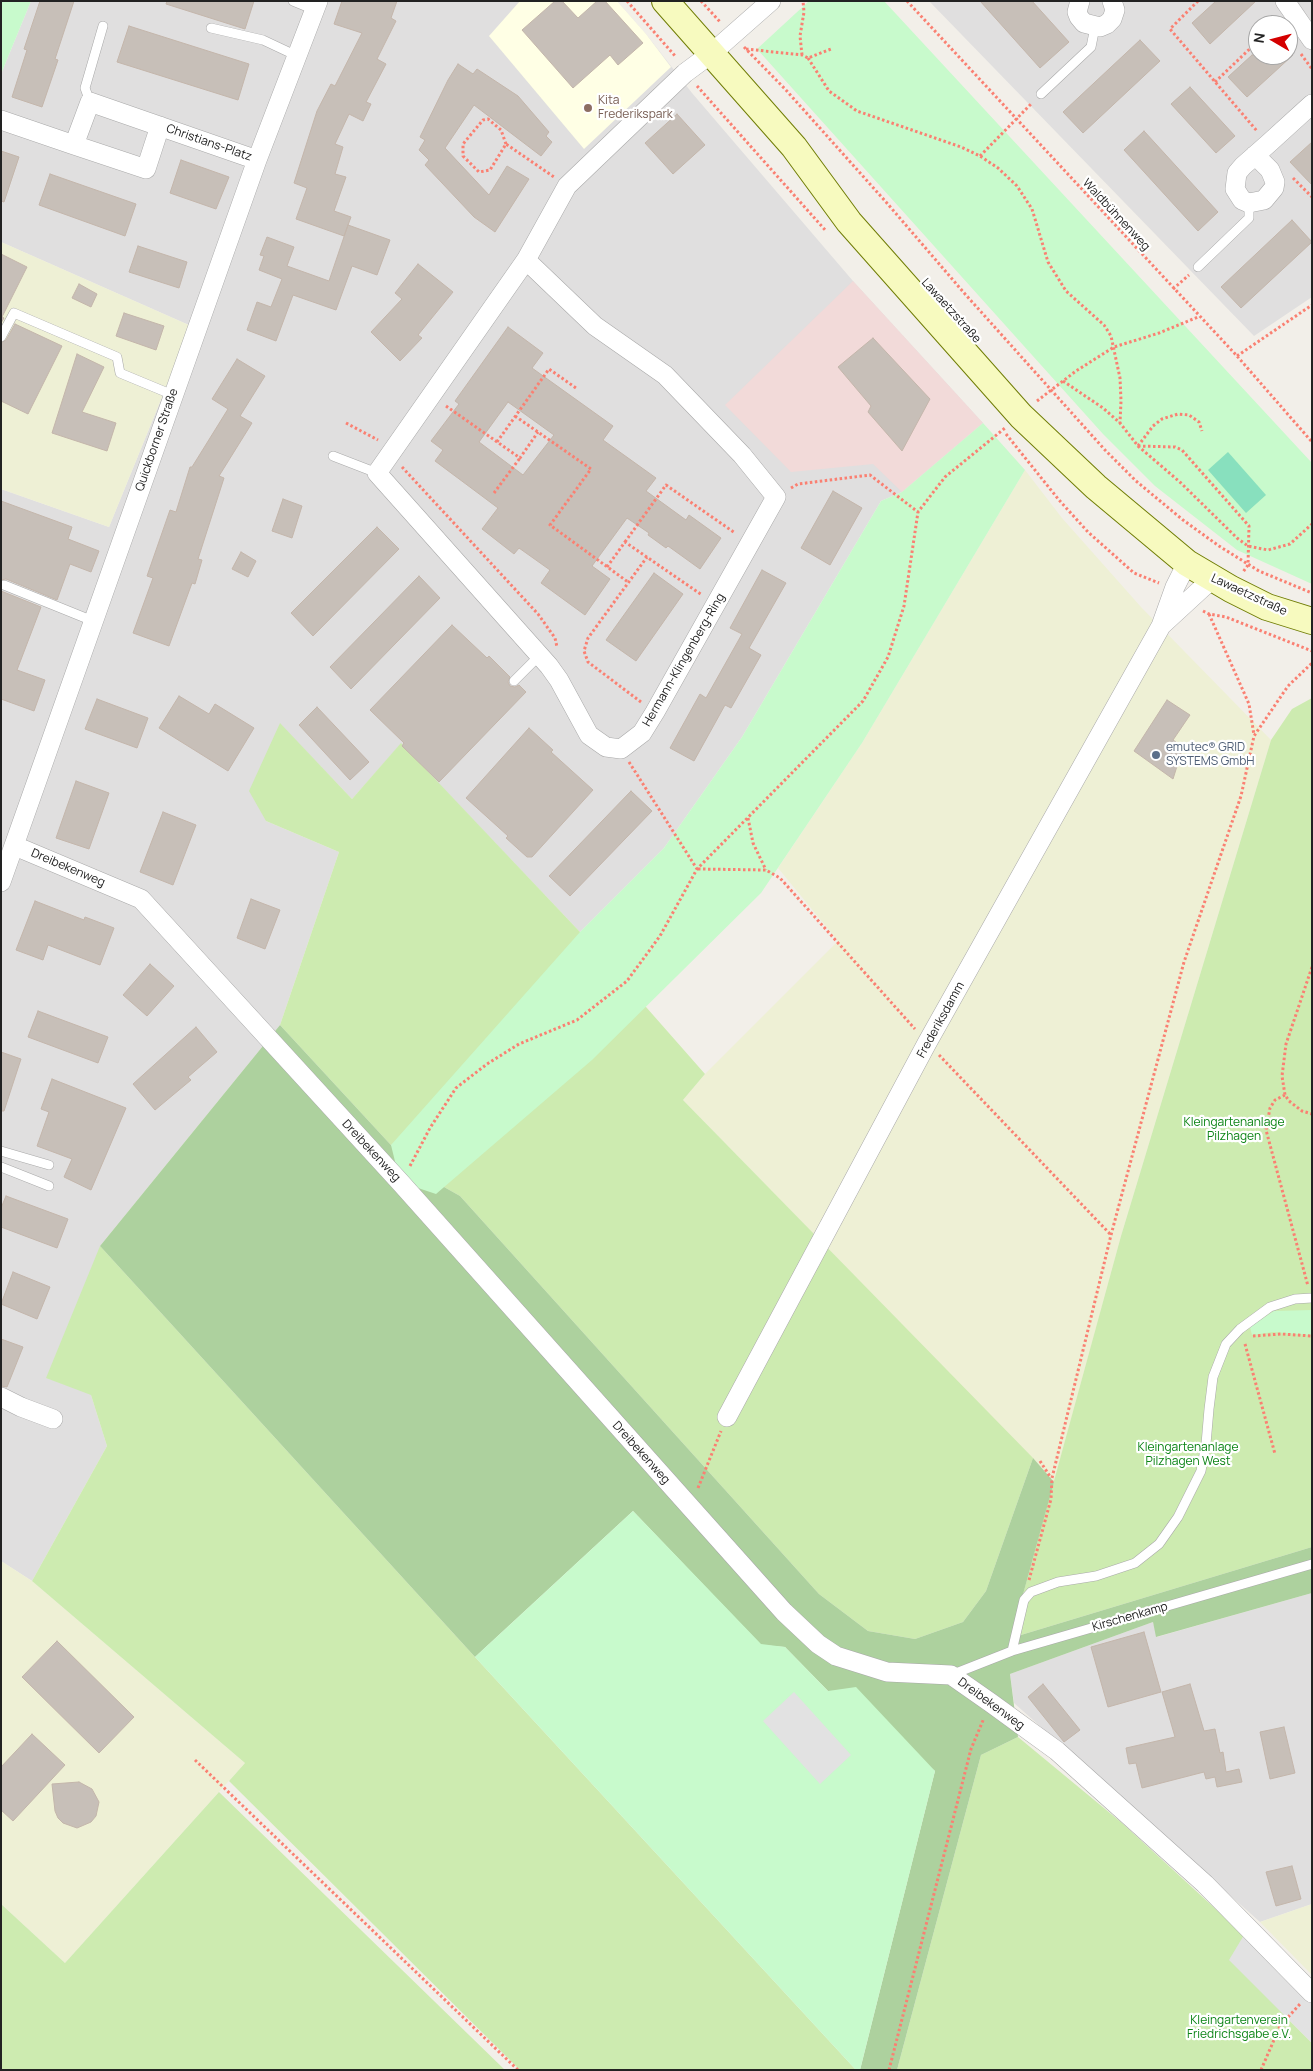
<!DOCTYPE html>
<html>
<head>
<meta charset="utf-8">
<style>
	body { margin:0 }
	#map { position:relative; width:1313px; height:2071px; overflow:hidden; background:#f2efe9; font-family:Manrope,sans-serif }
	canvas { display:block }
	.frame { position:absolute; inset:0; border:2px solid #222; pointer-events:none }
	.north { position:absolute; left:1248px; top:15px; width:50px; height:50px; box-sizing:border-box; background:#fff; border:1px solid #a7a7a7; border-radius:50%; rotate:278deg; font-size:14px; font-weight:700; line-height:20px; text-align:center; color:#222 }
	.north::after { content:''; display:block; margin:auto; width:18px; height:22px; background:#d40000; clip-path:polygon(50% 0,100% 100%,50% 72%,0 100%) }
</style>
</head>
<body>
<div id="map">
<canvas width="1313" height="2071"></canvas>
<div class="frame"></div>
<div class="north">N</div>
</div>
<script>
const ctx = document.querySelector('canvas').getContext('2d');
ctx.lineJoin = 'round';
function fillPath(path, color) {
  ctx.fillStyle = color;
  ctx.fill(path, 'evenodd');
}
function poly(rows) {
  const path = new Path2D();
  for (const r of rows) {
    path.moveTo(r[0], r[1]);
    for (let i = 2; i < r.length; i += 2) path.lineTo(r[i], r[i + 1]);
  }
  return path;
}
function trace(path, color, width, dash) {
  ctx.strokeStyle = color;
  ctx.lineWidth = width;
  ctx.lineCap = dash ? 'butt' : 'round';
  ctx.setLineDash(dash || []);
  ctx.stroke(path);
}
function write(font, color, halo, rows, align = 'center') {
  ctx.font = font + ' Manrope,sans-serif';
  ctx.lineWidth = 4.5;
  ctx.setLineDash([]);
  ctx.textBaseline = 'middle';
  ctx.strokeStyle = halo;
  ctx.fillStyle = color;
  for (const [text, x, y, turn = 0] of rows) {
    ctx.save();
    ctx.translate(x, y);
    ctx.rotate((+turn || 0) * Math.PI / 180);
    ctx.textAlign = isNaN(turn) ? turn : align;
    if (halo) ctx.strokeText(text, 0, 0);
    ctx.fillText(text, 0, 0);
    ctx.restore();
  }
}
fillPath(poly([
	[31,1,617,1,646,34,692,93,853,281,983,423,902,492,881,501,742,737,664,848,580,932,401,744,352,799,280,724,266,821,339,852,280,1025,100,1246,91,1395,107,1446,32,1581,1,1561,1,489,109,527,191,326,1,242,1,74],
	[929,1,1312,1,1312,297,1254,336],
	[1258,25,1288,25,1288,55,1258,55],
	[1312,1593,1312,1904,1260,1922,1014,1703,1010,1674,1153,1622,1157,1637]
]), '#e0dfdf');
fillPath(poly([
	[853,281,983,423,902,492,873,464,791,472,725,405]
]), '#f2dad9');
fillPath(poly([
	[520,1,617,1,646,34,671,67,584,149,489,36]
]), '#ffffe5');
fillPath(poly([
	[1,242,191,326,109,527,1,489],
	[1025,470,1062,518,1141,607,1271,740,1121,1236,1054,1482,683,1100,705,1074,838,941,778,868,862,743],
	[1,1561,32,1581,245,1763,65,1963,1,1904],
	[1312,1904,1312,1975,1260,1922]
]), '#eef0d5');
fillPath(poly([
	[1312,698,1312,1547,1011,1638,1121,1236,1271,740,1292,709],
	[280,723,352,799,401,743,580,932,705,1074,683,1100,1033,1458,986,1591,963,1622,915,1639,868,1631,819,1594,460,1196,414,1170,280,1025,339,852,266,821,249,791],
	[100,1246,475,1657,856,2070,520,2070,229,1781,245,1763,32,1581,107,1446,91,1395,46,1378],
	[1018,1737,1122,1823,1244,1935,1286,2017,1312,2043,1312,2070,897,2070,981,1755],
	[219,1792,505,2070,1,2069,1,1904,65,1963]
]), '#cdebb0');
fillPath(poly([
	[280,1025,414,1170,460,1196,819,1594,868,1631,915,1639,963,1622,986,1591,1033,1458,1054,1482,1011,1638,1312,1547,1312,1593,1156,1637,1153,1622,1010,1674,1018,1737,981,1755,897,2070,860,2070,935,1771,828,1691,785,1647,761,1645,633,1511,475,1657,100,1246]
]), '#add19e');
fillPath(poly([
	[1,1,31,1,1,74],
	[809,1,884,1,1312,463,1312,584,1237,550,1155,486,1103,434,757,49],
	[983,423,1025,470,862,743,761,893,592,1060,436,1194,400,1182,391,1145,580,932,664,848,742,737,881,501,902,492],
	[1312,1310,1312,1335,1273,1332,1252,1335,1250,1327,1274,1311],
	[633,1511,761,1644,785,1647,828,1691,856,1687,935,1771,860,2070,856,2070,475,1657]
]), '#c8facc');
fillPath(poly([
	[1228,452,1266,495,1246,513,1208,470]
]), '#88e0be');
fillPath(poly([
	[794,1692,851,1755,820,1784,763,1721],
	[1244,1935,1312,2004,1312,2043,1229,1960]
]), '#e2e2e2');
const building = poly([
	[40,1,74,1,55,59,58,60,42,107,12,97,27,50,24,49,40,1],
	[167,1,254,1,245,29,166,4,167,1],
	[342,1,397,1,391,18,396,21,377,59,386,64,366,102,371,104,363,121,349,114,335,144,343,147,335,174,346,177,334,211,351,217,344,236,296,219,307,188,294,183,317,111,331,84,335,86,362,33,334,24,342,1],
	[555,1,562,1,578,18,597,1,605,1,643,43,618,65,610,55,573,88,522,30,555,1],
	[980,1,1032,1,1069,42,1040,68,980,1],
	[1216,1,1256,1,1210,44,1192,23,1216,1],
	[129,26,249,64,238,100,117,62,129,26],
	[1140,40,1160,61,1083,133,1063,112,1140,40],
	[1252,55,1293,55,1247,97,1228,77,1252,55],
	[458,64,473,74,477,69,518,96,549,132,546,136,552,142,541,156,474,105,445,148,489,195,507,166,529,179,495,232,474,217,442,183,425,165,429,160,419,150,425,140,420,137,448,80,458,64],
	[1190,87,1235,136,1216,153,1171,104,1190,87],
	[677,114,705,145,673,174,645,143,677,114],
	[1144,131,1218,212,1198,231,1124,150,1144,131],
	[1312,142,1312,185,1290,162,1312,142],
	[1,151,19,157,4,202,1,201,1,151],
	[181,160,229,177,216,209,170,193,181,160],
	[50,174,136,204,125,236,39,205,50,174],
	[1292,220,1312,242,1241,308,1221,287,1292,220],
	[348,225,390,240,377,275,352,266,336,310,293,295,276,341,247,330,257,302,271,307,282,279,259,270,264,256,260,255,267,237,294,247,287,266,329,281,348,225],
	[138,246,187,262,179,288,129,272,138,246],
	[1,254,27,267,2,317,4,318,1,323,1,254],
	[418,264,453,292,418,335,422,338,400,361,371,332,402,299,395,293,418,264],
	[79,284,97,294,91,307,72,298,79,284],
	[124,313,164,326,156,350,116,336,124,313],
	[15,324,62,346,28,414,1,401,1,343,6,340,15,324],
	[508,327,543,353,532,368,613,426,603,440,656,478,646,491,686,520,689,515,721,538,700,569,668,546,666,548,648,535,649,533,627,518,592,566,610,579,585,615,541,583,550,570,519,548,514,554,482,529,498,508,435,461,443,450,431,441,459,404,455,401,508,327],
	[508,402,554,435,523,475,479,442,508,402],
	[873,338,930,399,902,451,868,412,871,406,838,367,873,338],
	[77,354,104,367,82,412,116,423,107,451,52,433,77,354],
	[237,359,265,376,240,416,252,423,219,476,224,478,198,559,202,560,195,584,192,583,169,646,133,633,153,578,147,576,170,510,176,512,190,467,192,467,228,409,212,399,237,359],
	[833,491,862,508,830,565,801,548,833,491],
	[283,499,302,506,292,538,272,531,283,499],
	[1,501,72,527,68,539,99,551,91,572,70,564,57,600,6,579,1,580,1,501],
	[377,527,399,549,313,636,291,613,377,527],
	[241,552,256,561,248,577,232,569,241,552],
	[762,570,786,583,749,648,761,655,731,708,725,705,694,761,670,748,700,694,706,698,742,634,730,628,762,570],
	[654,573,683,594,636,661,606,640,654,573],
	[419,576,440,598,351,689,330,667,419,576],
	[1,591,41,607,17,670,45,680,34,711,1,699,1,591],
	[452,625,487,658,489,656,510,677,508,682,510,686,515,687,519,685,526,692,439,782,402,746,404,743,370,710,452,625],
	[179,696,209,714,215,704,254,728,228,771,159,728,179,696],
	[97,699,148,718,137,748,85,729,97,699],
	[1167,700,1190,715,1173,740,1183,747,1173,779,1134,751,1167,700],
	[317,707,369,762,350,780,299,725,317,707],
	[529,728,553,750,551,752,593,790,532,857,527,857,506,838,508,836,466,798,529,728],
	[76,781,109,793,89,849,56,838,76,781],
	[631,791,652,811,570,896,549,876,631,791],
	[163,812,196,825,173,885,140,872,163,812],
	[251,899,280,910,265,949,237,938,251,899],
	[35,901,84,920,85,917,114,928,100,965,48,945,43,960,16,950,35,901],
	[150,964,174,986,147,1016,123,995,150,964],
	[38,1011,108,1037,98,1063,28,1037,38,1011],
	[196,1027,217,1052,188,1077,191,1080,155,1110,133,1084,196,1027],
	[1,1052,21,1059,4,1111,1,1111,1,1052],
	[52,1079,126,1108,91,1190,64,1177,72,1159,37,1146,49,1112,41,1109,52,1079],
	[6,1196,68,1219,57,1248,1,1227,1,1208,6,1196],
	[13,1272,50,1287,37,1319,1,1304,13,1272],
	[1,1339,23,1347,7,1387,1,1386,1,1339],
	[1144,1632,1161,1692,1108,1707,1091,1647,1144,1632],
	[57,1641,134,1717,99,1753,22,1677,57,1641],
	[1043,1684,1080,1730,1064,1742,1028,1697,1043,1684],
	[1190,1684,1204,1731,1215,1729,1220,1753,1223,1752,1226,1772,1239,1769,1242,1782,1217,1787,1215,1777,1206,1779,1204,1772,1142,1788,1136,1763,1129,1764,1126,1748,1175,1737,1162,1692,1190,1684],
	[1284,1727,1295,1773,1270,1779,1260,1732,1284,1727],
	[32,1734,65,1765,13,1821,1,1810,1,1767,32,1734],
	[79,1782,92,1789,99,1802,96,1816,91,1822,77,1828,63,1823,58,1818,55,1811,52,1784,79,1782],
	[1292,1866,1301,1899,1276,1906,1266,1872,1292,1866]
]);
fillPath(building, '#c7bfb8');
trace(building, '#c4b6ab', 1);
const lane = poly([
	[293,1,315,10],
	[211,28,263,40,297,56],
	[1041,94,1091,47,1095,27],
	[90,102,85,88,103,26],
	[1198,267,1249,218,1249,203],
	[1,337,14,313,117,357,120,373,173,395],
	[333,456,377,473],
	[4,585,93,621],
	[514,681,540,655],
	[1,1151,49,1165],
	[1,1167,49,1186],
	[1012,1651,1024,1600,1031,1592,1058,1582,1096,1576,1135,1563,1159,1544,1178,1517,1201,1471,1206,1444,1209,1409,1213,1377,1226,1344,1240,1329,1270,1307,1295,1299,1312,1298],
	[951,1675,1012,1651,1312,1564]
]);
const street = poly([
	[1080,1,1077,12,1079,17,1084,23,1100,27,1107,24,1112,19,1115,10,1112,1],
	[1285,1,1312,40],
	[1,120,74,145,90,102,257,160],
	[74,145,146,169,160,126],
	[1255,155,1270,170,1275,182,1274,188,1264,200,1249,203,1242,200,1235,189,1237,173,1243,166,1268,144,1312,104],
	[526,260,595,326,665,375,742,455,776,497,655,712,642,733,621,749,606,747,589,735,559,680,549,666,377,473,526,260,567,186,685,73,712,53,771,1],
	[1162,625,1212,579],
	[15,846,141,899,400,1182,784,1612,818,1644,836,1656,887,1672,951,1675,991,1703,1057,1751,1205,1884,1312,1993],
	[1,882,257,160,318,1],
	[1,1397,21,1407,53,1419],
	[727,1417,927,1043,1161,626,1175,587,1187,563]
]);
const secondary = poly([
	[665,1,794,147,849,222,1021,416,1096,487,1187,563,1231,589,1267,607,1312,621]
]);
trace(lane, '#a9a9a9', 10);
trace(street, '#a9a9a9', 20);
trace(secondary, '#707d05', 28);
trace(poly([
	[627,1,676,57],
	[701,1,721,23],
	[907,1,1237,356,1312,442],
	[1198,1,1170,29,1257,131],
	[744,47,785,89,886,202,965,294,1105,450,1136,481,1183,520,1219,546,1259,571,1312,593],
	[746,49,802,55,808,58,831,49],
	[1301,54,1312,69],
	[802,55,800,36,804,12,803,1],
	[808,58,829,91,857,111,961,147,980,156,998,168,1017,186,1032,209,1048,262,1066,291,1104,325,1111,336,1120,378,1121,401,1120,423],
	[1215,82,1258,41],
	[697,86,826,231],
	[506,144,501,130,488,119,483,120,463,144,463,156,479,172,490,170,506,144,554,177],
	[980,156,1032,103],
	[1293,178,1312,197],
	[1173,289,1189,275],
	[1237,356,1312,305],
	[1063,381,1103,408,1120,423,1138,446,1181,483,1237,538,1248,546,1268,550,1290,544,1312,524],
	[1037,401,1076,371,1114,347,1159,333,1198,317],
	[446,406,520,458,538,432],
	[515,416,591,469,550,525,628,582],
	[346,423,378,440],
	[1006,434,1059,500,1088,532,1134,573,1159,583],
	[497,442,549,369,576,388],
	[1138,446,1175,447,1182,450,1249,526,1248,565,1243,572],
	[1138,446,1153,426,1162,419,1178,414,1189,415,1199,422,1202,431],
	[402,467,538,614,555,638,557,647],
	[791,488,798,484,870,475,918,512,945,477,1005,428],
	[494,493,520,458],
	[625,542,666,485,735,533],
	[607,567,625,542,702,595],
	[1203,611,1209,614,1226,617,1312,651],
	[1209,614,1249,704,1254,735],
	[641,702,588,662,584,651,588,638,647,557],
	[629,762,697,869],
	[748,818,753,843,766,870],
	[698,869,766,870,780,878,915,1029],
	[1312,967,1286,1044,1282,1076,1285,1095,1289,1101,1302,1111,1312,1114],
	[939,1055,1111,1235],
	[1285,1095,1275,1100,1270,1108,1266,1130,1308,1286],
	[410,1166,430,1128,456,1088,487,1064,519,1044,577,1020,627,981,660,936,697,869,863,701,888,657,904,606,918,512],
	[1253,1336,1281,1334,1312,1336],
	[1245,1344,1275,1454],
	[1040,1461,1051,1478],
	[698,1488,721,1431],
	[1029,1580,1051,1499,1052,1478,1111,1235,1184,962,1241,796,1254,736,1288,686,1312,663],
	[195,1760,518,2070],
	[889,2070,971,1749,984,1718],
	[1261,2070,1280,2026,1300,2004]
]), '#fa8072', 3, [2.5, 2.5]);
trace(lane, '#fff', 9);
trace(street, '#fff', 19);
trace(secondary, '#f7fabf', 26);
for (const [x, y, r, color] of [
	[588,108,5,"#8d6e63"],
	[1156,755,5,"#5c6f8a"]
]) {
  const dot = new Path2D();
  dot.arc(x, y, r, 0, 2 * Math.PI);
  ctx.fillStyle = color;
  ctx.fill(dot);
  trace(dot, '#fff', 2);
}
write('12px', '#785e54', '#fff', [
	["Kita",598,101],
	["Frederikspark",598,115]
], 'left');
write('12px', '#222', '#fff', [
	["Christians-Platz",209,143,19],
	["Waldbühnenweg",1116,215,47],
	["Lawaetzstraße",951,311,48],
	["Quickborner Straße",157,440,-71],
	["Lawaetzstraße",1249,595,25],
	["Hermann-Klingenberg-Ring",684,660,-60],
	["Dreibekenweg",68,868,23],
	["Frederiksdamm",941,1020,-61],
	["Dreibekenweg",371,1151,47],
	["Dreibekenweg",641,1453,48],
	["Kirschenkamp",1130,1617,-16],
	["Dreibekenweg",991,1704,36]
]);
write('12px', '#4e5e75', '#fff', [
	["emutec® GRID",1166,748],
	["SYSTEMS GmbH",1166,762]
], 'left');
write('12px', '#0c8416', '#fff', [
	["Kleingartenanlage",1234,1123],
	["Pilzhagen",1234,1137],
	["Kleingartenanlage",1188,1448],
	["Pilzhagen West",1188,1462],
	["Kleingartenverein",1239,2021],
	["Friedrichsgabe e.V.",1239,2035]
]);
</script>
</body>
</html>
